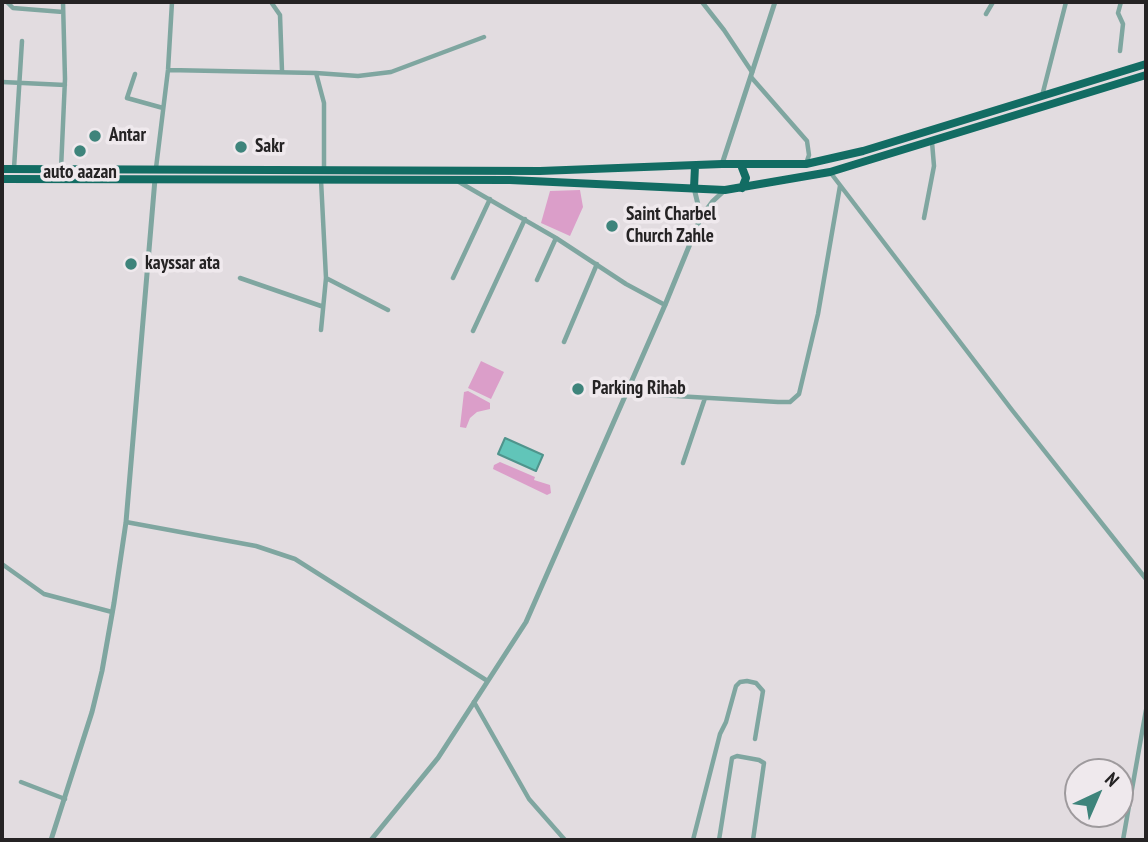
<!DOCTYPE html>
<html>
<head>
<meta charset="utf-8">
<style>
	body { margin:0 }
	#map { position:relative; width:1148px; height:842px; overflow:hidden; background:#e2dce0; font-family:"PT Sans Narrow",sans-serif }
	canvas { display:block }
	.frame { position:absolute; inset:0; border:4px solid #252324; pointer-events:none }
	.north { position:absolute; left:1064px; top:758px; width:70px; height:70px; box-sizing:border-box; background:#efe9ed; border:2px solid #9e9a9d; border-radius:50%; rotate:44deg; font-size:19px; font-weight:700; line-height:28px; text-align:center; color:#252324 }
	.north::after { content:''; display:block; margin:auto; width:24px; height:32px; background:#3e847b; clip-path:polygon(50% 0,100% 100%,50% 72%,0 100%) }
</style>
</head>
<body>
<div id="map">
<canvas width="1148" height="842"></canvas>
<div class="frame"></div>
<div class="north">N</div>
</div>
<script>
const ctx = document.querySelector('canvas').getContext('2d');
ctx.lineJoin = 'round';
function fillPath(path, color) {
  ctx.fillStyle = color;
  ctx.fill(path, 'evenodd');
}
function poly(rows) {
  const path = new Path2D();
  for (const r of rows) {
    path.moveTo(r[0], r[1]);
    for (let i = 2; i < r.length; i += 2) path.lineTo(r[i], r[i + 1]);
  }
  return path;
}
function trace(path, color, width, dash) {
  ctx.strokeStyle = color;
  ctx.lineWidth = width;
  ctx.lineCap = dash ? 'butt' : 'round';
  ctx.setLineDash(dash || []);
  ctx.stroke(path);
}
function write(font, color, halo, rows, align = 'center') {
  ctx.font = font + ' "PT Sans Narrow",sans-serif';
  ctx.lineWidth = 7;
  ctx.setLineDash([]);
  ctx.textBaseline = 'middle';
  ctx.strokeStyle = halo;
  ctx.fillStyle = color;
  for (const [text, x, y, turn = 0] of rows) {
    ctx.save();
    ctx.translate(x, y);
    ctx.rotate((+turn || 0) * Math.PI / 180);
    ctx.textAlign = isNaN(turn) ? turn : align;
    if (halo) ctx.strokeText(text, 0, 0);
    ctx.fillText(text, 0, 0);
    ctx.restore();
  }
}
fillPath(poly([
	[580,190,583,207,570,236,541,223,550,191],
	[481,361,504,372,491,399,468,388],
	[468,391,490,403,490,409,477,412,470,418,466,428,460,427,464,392],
	[500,462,535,477,534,480,550,485,551,493,547,495,493,469,494,465]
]), '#db9ec9');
const water = poly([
	[505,438,543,455,536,471,498,454,505,438]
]);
fillPath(water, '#61c5b9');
trace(water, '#4f948c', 2);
trace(poly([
	[7,2,13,8,63,12],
	[271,2,280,15,282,71],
	[702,2,724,30,752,72],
	[986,14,993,2],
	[1120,51,1123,24,1118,13,1121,2],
	[168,70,316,73,324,103,324,169],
	[316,73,358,76,391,72,484,37],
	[135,74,127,98,163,108],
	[751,77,807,141,809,155,806,164],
	[2,82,65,85],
	[1042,96,1066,2],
	[14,168,22,41],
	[156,168,168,70,172,2],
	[61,169,65,79,63,2],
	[830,172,1012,410,1146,579],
	[321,180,326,278,321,330],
	[459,182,556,238,626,284,665,305],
	[924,218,934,166,932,142],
	[240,278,321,306],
	[326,278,388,310],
	[453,278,490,199],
	[537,280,556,238],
	[473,331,525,219],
	[564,342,597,264],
	[628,389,659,395,778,402,790,402,799,394,818,314,840,186],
	[683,463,705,398],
	[126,522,256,546,295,559,486,680],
	[2,564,44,594,112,612],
	[474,702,529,799,565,840],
	[21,782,65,799],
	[693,840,720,734,726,722,736,686,740,682,747,681,756,683,763,691,755,739],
	[719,840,732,758,737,756,759,760,764,763,753,840],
	[1123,840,1146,710]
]), '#7fa6a0', 4.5);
trace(poly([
	[722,164,775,2],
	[694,188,701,217],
	[51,840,92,712,102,671,114,603,126,522,155,179],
	[371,840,438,758,526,622,665,305,701,217,713,201,725,190]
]), '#7fa6a0', 5);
trace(poly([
	[741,165,746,178,742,188],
	[2,169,540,171,722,164,806,164,863,151,1146,64],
	[2,179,510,180,725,190,830,172,1146,75],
	[694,188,695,166]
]), '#126c63', 8);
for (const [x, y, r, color] of [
	[95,136,7,"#3e847b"],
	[241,147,7,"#3e847b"],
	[80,151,7,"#3e847b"],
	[612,226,7,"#3e847b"],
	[131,264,7,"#3e847b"],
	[578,389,7,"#3e847b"]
]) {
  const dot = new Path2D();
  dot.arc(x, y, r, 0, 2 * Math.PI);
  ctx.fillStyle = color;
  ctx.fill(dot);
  trace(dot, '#efe9ed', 2.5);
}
write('bold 19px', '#252324', '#efe9ed', [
	["Antar",109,136],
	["Sakr",255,147],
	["auto aazan",80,173,"center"],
	["Saint Charbel",626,215],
	["Church Zahle",626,237],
	["kayssar ata",145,264],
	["Parking Rihab",592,389]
], 'left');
</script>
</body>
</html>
